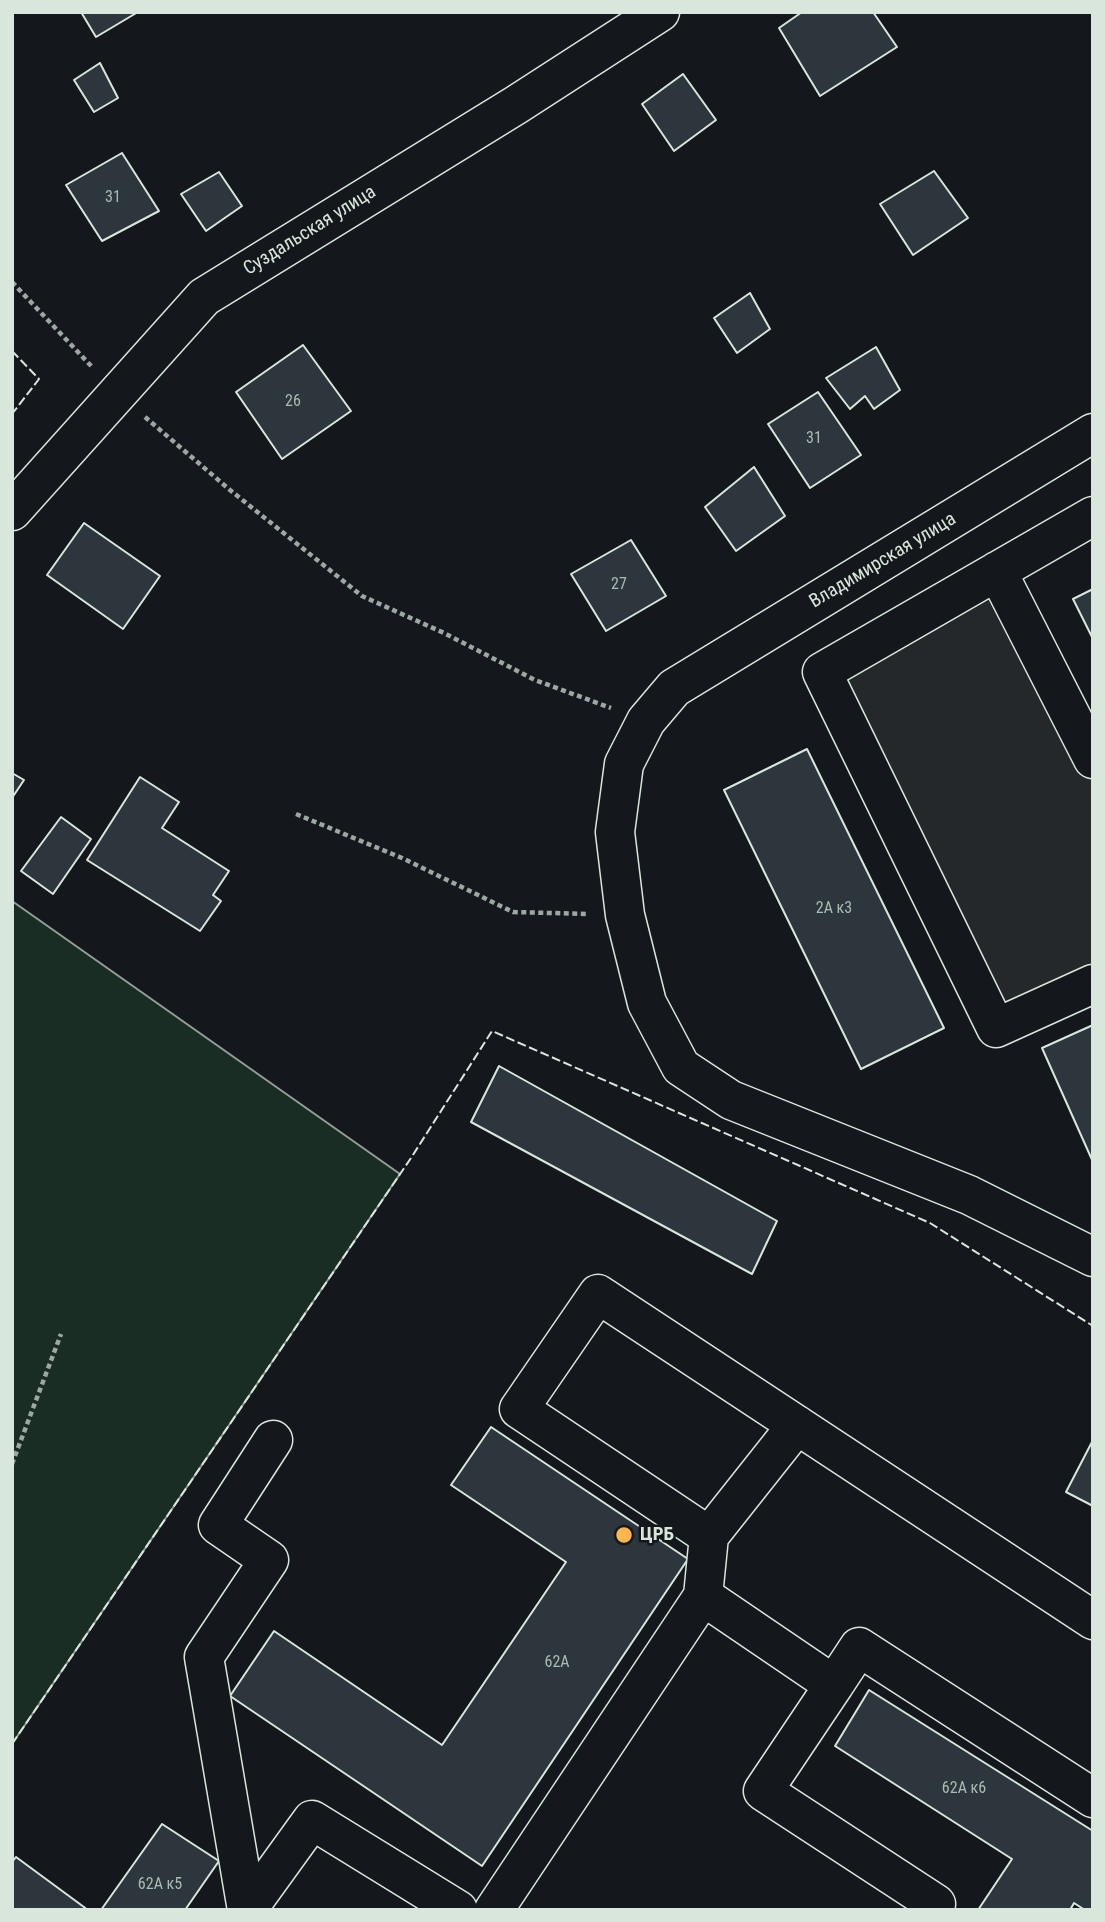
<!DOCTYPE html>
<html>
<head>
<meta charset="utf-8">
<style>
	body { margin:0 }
	#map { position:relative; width:1105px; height:1922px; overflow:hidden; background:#14181c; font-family:"Roboto Condensed",sans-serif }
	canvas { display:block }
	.frame { position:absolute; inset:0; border:14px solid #d8e6dc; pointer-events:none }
</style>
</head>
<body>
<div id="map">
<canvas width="1105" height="1922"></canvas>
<div class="frame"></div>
</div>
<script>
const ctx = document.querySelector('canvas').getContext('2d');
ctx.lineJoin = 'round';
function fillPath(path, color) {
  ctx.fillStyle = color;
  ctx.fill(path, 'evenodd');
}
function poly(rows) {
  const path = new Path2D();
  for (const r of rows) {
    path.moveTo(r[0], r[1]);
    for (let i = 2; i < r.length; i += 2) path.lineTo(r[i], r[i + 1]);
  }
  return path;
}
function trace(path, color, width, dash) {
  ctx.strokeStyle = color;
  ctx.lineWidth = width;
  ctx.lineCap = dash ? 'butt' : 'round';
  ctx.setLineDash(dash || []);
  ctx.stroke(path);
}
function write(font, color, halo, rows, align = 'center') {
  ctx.font = font + ' "Roboto Condensed",sans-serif';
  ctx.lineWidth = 5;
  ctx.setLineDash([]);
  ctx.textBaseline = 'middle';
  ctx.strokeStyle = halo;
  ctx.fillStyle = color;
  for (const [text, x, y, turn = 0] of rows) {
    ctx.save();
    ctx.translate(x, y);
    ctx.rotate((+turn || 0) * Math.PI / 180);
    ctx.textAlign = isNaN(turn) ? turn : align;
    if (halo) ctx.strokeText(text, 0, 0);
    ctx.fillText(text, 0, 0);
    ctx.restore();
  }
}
const green = poly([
	[12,901,400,1174,12,1744,12,901]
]);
fillPath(green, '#1a2d24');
trace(green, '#939e99', 2);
const parking = poly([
	[997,571,1093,759,1093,984,996,1028,822,672,997,571]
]);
fillPath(parking, '#24282b');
trace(parking, '#939e99', 2);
const building = poly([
	[81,12,138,12,96,37,81,12],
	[802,12,873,12,897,47,820,96,779,28,802,12],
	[100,63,118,98,94,112,74,80,100,63],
	[683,74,716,120,674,151,642,104,683,74],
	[122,153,159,211,102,241,66,185,122,153],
	[934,171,968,218,913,255,880,204,934,171],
	[219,172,242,206,206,231,181,194,219,172],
	[750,293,770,329,737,353,714,318,750,293],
	[303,345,351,411,282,459,236,392,303,345],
	[876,347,900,390,874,409,865,396,850,409,826,378,876,347],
	[818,392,861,455,810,488,768,424,818,392],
	[754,467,785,516,736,551,705,507,754,467],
	[84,523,160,576,123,629,47,575,84,523],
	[631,540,666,596,606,631,571,574,631,540],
	[1093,589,1093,639,1073,599,1093,589],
	[807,749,944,1028,861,1069,724,790,807,749],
	[12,773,24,780,12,798,12,773],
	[140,777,179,802,162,828,229,871,213,895,221,901,200,931,87,860,140,777],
	[61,817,91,839,53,894,21,871,61,817],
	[1093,1025,1093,1162,1042,1048,1093,1025],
	[499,1066,777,1221,752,1274,471,1122,499,1066],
	[491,1427,688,1559,482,1866,230,1696,274,1631,442,1745,566,1562,451,1485,491,1427],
	[1093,1440,1093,1506,1066,1492,1093,1440],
	[869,1690,1093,1831,1093,1910,1085,1910,1074,1903,1070,1910,978,1910,1012,1859,835,1746,869,1690],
	[162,1824,219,1861,185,1910,101,1910,162,1824],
	[16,1857,88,1910,12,1910,12,1862,16,1857]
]);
fillPath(building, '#2c363c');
trace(building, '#d8e6dc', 2);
const minor = poly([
	[1093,433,674,688,646,721,624,764,615,832,625,915,647,1003,681,1067,731,1100,969,1195,1093,1257],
	[12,511,204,297,516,105,660,12],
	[1093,516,822,672,996,1028,1093,984],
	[997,571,1093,759],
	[709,1536,797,1425],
	[703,1596,834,1685,763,1791,936,1904,932,1910],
	[834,1685,859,1647,1093,1798],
	[247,1910,204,1657,269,1560,218,1525,273,1440],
	[247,1910,312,1820,458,1910],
	[494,1910,703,1596,709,1536,519,1409,598,1294,1093,1620]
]);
trace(minor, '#d8e6dc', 41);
trace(poly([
	[12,282,93,368],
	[145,417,230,490,362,596,444,633,535,680,611,708],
	[296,814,402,858,513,912,589,914],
	[12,1464,61,1334]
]), '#9da8a2', 4.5, [5, 3.5]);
trace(minor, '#14181c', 38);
trace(poly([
	[12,351,39,379,12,414],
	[12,1744,411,1158,492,1031,930,1223,1093,1326]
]), '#d8e6dc', 2, [9, 3.5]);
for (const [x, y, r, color] of [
	[624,1535,9,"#ffb74d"]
]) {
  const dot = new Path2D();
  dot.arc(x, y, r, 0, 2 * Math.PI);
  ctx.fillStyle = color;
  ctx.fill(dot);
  trace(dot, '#14181c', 2.5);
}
write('16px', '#adbab4', null, [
	["31",113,198],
	["26",293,402],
	["31",814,439],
	["27",619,585],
	["2А к3",834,909],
	["62А",557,1663],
	["62А к6",964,1789],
	["62А к5",160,1885]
]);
write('19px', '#d8e6dc', '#14181c', [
	["Суздальская улица",310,231,-32],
	["Владимирская улица",883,561,-31]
]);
write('bold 19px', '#d8e6dc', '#14181c', [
	["ЦРБ",640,1535]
], 'left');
</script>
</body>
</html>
